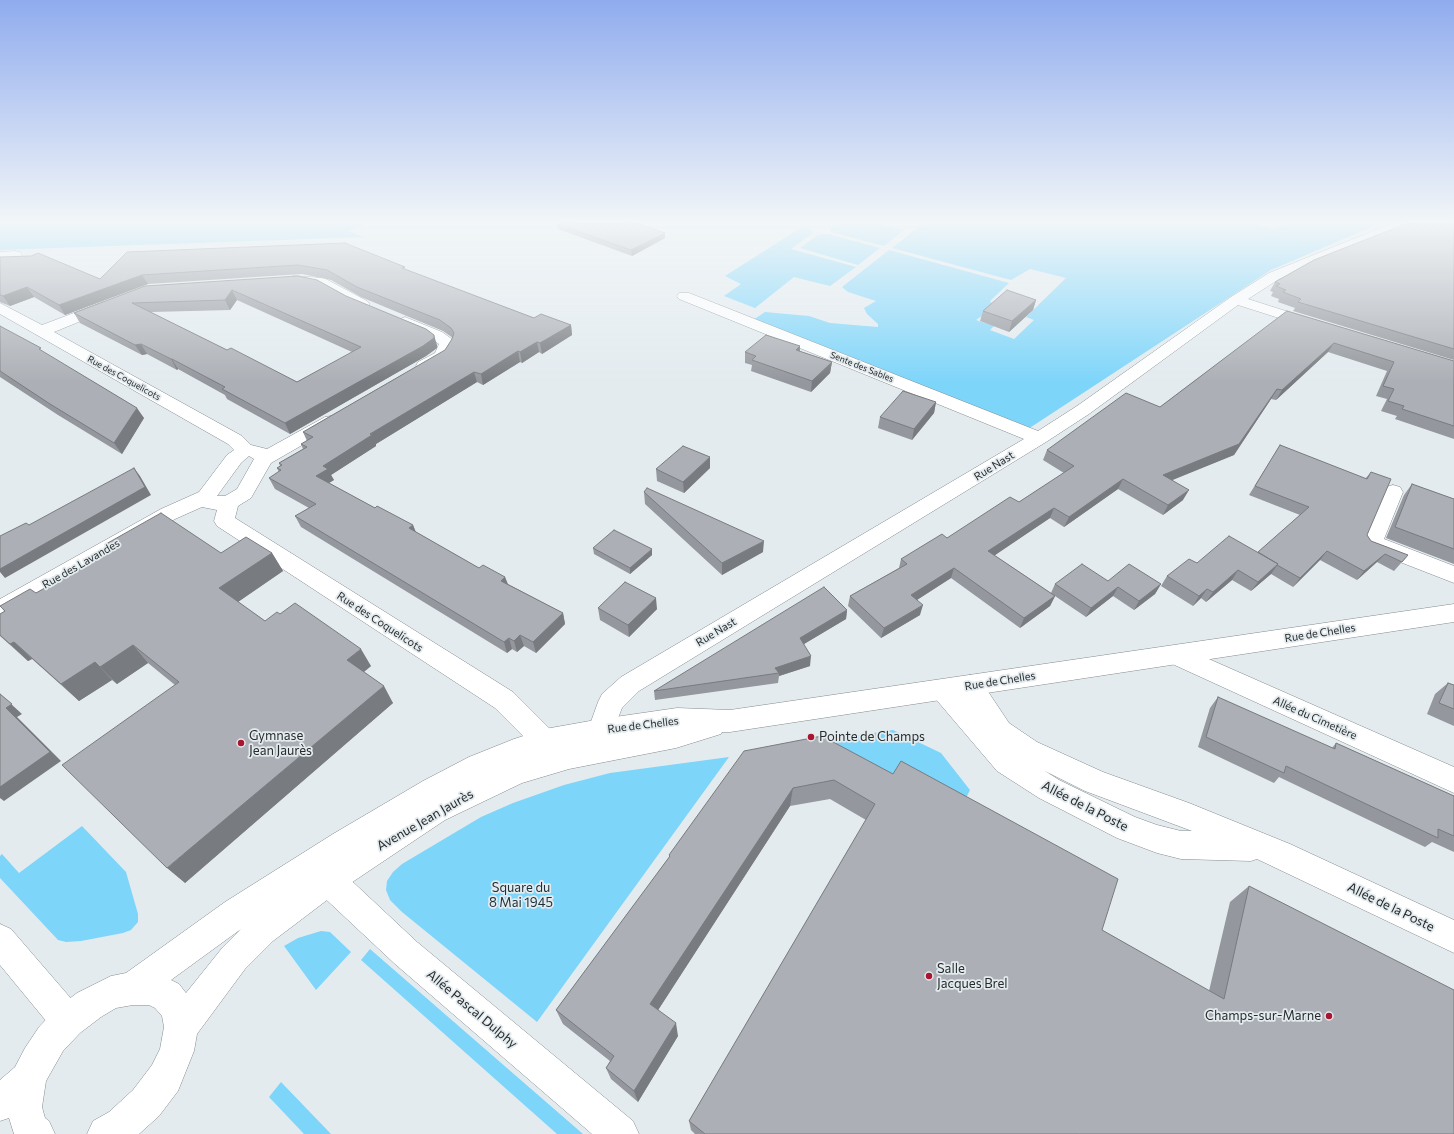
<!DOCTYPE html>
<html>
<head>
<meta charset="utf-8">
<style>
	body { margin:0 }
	canvas { display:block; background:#e3ebef }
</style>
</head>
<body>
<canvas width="1454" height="1134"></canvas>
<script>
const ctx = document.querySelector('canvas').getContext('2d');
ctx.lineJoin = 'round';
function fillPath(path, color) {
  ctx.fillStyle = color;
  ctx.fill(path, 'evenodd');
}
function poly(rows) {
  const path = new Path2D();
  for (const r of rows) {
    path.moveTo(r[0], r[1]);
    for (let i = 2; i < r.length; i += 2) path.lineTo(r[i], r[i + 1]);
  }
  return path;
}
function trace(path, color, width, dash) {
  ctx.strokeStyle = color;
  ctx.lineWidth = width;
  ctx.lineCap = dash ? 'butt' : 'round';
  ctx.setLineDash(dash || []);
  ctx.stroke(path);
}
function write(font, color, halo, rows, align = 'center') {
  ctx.font = font + ' Commissioner,sans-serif';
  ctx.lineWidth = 3.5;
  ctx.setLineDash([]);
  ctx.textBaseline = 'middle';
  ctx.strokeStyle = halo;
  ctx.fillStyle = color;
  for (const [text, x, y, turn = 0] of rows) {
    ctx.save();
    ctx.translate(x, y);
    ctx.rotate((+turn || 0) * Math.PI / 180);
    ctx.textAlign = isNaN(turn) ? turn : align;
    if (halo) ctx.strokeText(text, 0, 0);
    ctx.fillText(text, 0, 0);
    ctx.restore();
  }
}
fillPath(poly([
	[0,223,367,223,348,231,363,237,0,250],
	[835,223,878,223,904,230,884,246,831,232,831,229,828,228],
	[924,223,1249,223,1274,229,1285,223,1381,223,1271,270,1025,431,750,322,765,312,809,316,830,323,878,327,878,324,867,314,864,308,876,301,848,292,842,287,889,250,1009,283,990,301,995,307,976,320,994,326,990,330,1014,339,1034,320,1026,317,1066,278,1030,269,1011,280,892,248],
	[802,227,810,229,813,233,791,249,856,267,830,286,794,277,755,308,724,296,741,284,725,276],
	[828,234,880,248,858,265,800,248,818,235],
	[893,730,941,753,970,790,958,814,828,740],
	[729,757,537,1022,402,912,390,900,386,890,387,881,393,872,402,864,481,817,513,803,564,785,610,773],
	[82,826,126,872,138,914,138,922,131,930,123,933,81,941,66,942,58,940,0,878,0,856,2,854,19,873],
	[321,931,330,932,351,952,316,990,284,946,298,938],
	[370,949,515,1075,583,1134,557,1134,361,960],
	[281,1082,331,1134,304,1134,269,1097]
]), '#7ed5fa');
const minor = poly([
	[1393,223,1411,223,1410,226,1279,279,1248,299,1314,320,1317,323,1314,326,1304,326,1238,305,1089,414,1046,442,639,691,622,708,610,738,601,741,592,738,588,730,598,702,602,694,621,677,1024,439,679,299,677,296,679,293,689,293,1038,431,1077,406,1231,297,1269,273,1393,223],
	[15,251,20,252,22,255,20,258,0,260,0,252,15,251],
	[294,276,324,278,367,301,370,304,367,307,362,309,357,307,316,285,289,283,287,280,289,277,294,276],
	[103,302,108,304,111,307,108,310,54,332,242,436,251,445,267,449,325,417,331,416,337,417,340,421,337,425,271,463,251,498,238,506,235,518,513,692,554,733,558,741,554,749,545,753,536,749,495,708,217,526,214,521,217,510,202,507,175,519,8,616,0,619,0,599,161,509,199,492,227,455,234,450,228,444,0,314,0,303,42,325,103,302],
	[249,456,254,459,237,489,225,496,217,496,241,463,249,456],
	[405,317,442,332,453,340,455,343,454,349,447,359,430,370,424,371,418,370,416,366,418,362,435,353,439,344,430,338,400,325,397,322,400,319,405,317],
	[1393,485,1400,487,1403,492,1384,539,1454,566,1454,583,1364,548,1361,543,1383,492,1386,487,1393,485],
	[1177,645,1454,767,1454,793,1168,662,1165,655,1168,648,1177,645],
	[970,675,979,678,1009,723,1037,742,1103,772,1189,803,1290,844,1454,920,1454,953,1257,859,1251,861,1181,859,1157,853,1117,838,1039,798,997,771,934,697,930,690,934,683,943,680,952,683,962,694,957,685,961,678,970,675],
	[1045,771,1085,791,1192,831,1181,831,1157,825,1135,817,1059,780,1045,771],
	[328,865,339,869,417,942,633,1121,639,1134,592,1134,395,964,317,891,313,880,317,869,328,865],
	[0,924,11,929,80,1009,85,1021,80,1033,68,1038,56,1033,0,965,0,924]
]);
const major = poly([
	[1454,604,1454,622,730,732,722,732,721,734,676,748,569,769,522,783,445,820,339,891,273,941,245,969,197,1034,194,1051,178,1091,159,1116,139,1134,87,1134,93,1121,109,1112,133,1090,152,1065,160,1049,164,1027,162,1016,155,1008,149,1005,133,1005,116,1008,101,1017,80,1033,63,1051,46,1081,42,1107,45,1118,49,1121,55,1134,14,1134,9,1118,0,1121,0,1080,15,1067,25,1048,39,1027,56,1009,77,993,111,976,126,973,225,902,333,834,423,781,469,757,514,739,545,729,601,719,677,708,730,710,1454,604],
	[241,929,223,947,186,993,179,984,171,980,241,929]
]);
trace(minor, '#858c8f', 1);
trace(major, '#858c8f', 1);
fillPath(minor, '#fff');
fillPath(major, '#fff');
fillPath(poly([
	[1454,223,1454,360,1293,311,1295,308,1278,302,1279,299,1271,296,1273,292,1270,291,1275,282],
	[557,224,665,238,632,256,558,229],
	[127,252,406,270,534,318,571,325,572,335,542,354,539,352,522,363,520,362,483,385,477,382,376,444,376,446,331,475,334,480,329,483,375,508,413,525,416,532,479,568,505,577,508,584,563,613,565,624,536,653,524,646,517,652,512,649,507,653,301,527,295,516,309,508,275,489,269,478,279,472,277,468,280,466,279,463,303,449,301,444,307,441,303,432,445,350,452,339,453,338,443,331,361,297,331,280,302,274,148,284,65,315,34,297,10,306,0,302,0,257,100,279],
	[298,276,437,345,437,348,426,356,290,434,227,399,225,395,178,369,177,370,147,354,142,355,80,323,74,313,145,286],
	[237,300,352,352,297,382,227,350,151,312,230,310],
	[1036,300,1033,310,1009,332,980,321,983,311],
	[1287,311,1454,361,1454,439,1395,419,1397,416,1381,411,1387,399,1376,396,1387,371,1328,352,1276,400,1271,399,1234,455,1171,480,1183,500,1163,515,1118,489,1064,527,1050,518,994,555,1051,593,1055,584,1108,581,1161,584,1155,594,1134,610,1113,596,1086,617,1055,596,1050,606,1020,628,951,578,917,600,920,615,881,638,848,606,850,596,899,568,901,559,947,538,1019,502,1064,473,1043,460,1047,450,1160,407],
	[0,326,43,352,144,418,122,454,58,415,0,377],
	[800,346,800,351,832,362,830,373,811,392,751,371,752,365,745,363,745,352],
	[936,402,934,413,912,440,878,428,880,417],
	[1280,445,1365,479,1371,472,1367,535,1371,541,1408,555,1394,571,1377,562,1357,580,1320,560,1293,587,1271,574,1251,591,1232,580,1206,602,1201,598,1193,606,1161,586,1167,576,1197,563,1258,552,1300,515,1249,495],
	[710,468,684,493,657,481,656,469],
	[1412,484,1454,499,1454,564,1386,538,1404,495],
	[644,492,763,552,722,575,645,504],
	[106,544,221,553,272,553,283,571,238,602,265,621,371,666,364,672,393,703,185,883,175,685,148,663,117,684,112,680,79,701,32,659,28,661,0,636,0,614,5,612,0,606,36,593,111,550],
	[593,548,652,555,630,574,594,554],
	[598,608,657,609,629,637,600,620],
	[847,610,846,619,804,644,810,666,779,676,778,683,655,700,654,691],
	[1448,683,1454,685,1454,726,1427,714,1435,694],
	[1218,697,1332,748,1336,743,1454,796,1454,852,1432,842,1425,847,1279,777,1274,783,1198,747,1210,708],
	[822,736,1102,930,1209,991,1230,902,1249,886,1454,1134,695,1134,691,1130,689,1121,866,820,830,799,790,806,658,1010,678,1036,638,1102,611,1079,606,1068,610,1061,563,1024,556,1010,669,858,669,855]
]), '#94979d');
fillPath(poly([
	[665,233,665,238,632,256,631,250],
	[142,275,148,284,65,315,59,305],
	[27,287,34,297,10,306,3,296],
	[232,290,237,300,230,310,225,300],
	[1036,300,1033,310,1009,332,1012,321],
	[571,325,572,335,542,354,540,343],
	[434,335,437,345,437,348,426,356,290,434,285,423],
	[537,342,539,352,522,363,520,352],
	[1334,343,1328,352,1276,400,1282,390],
	[141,344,147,354,142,355,135,345],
	[800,346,799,357,796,350],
	[518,351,520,362,483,385,481,374],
	[171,359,172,359,178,369,177,370],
	[832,362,830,373,811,392,812,381],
	[474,372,477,382,376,444,376,446,331,475,334,480,322,487,316,476,323,466,370,434],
	[1277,389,1271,399,1234,455,1158,486,1163,475],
	[936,402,934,413,912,440,914,429],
	[137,408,144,418,122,454,114,443],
	[710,457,710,468,684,493,683,482],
	[134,468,140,476,151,495,5,578,0,572,0,569],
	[1123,479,1118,489,1064,527,1069,517],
	[1189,490,1183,500,1163,515,1168,505],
	[1054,508,1050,518,985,562,988,551],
	[413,525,417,536,409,528],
	[764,541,763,552,722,575,722,563],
	[652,549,652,555,630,574,630,568],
	[1327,551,1320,560,1293,587,1300,578],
	[272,553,283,571,232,606,219,588],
	[1385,554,1377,562,1357,580,1364,571],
	[1278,564,1271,574,1251,591,1258,582],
	[954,568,951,578,909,605,911,595],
	[1238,570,1232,580,1206,602,1213,592],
	[505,577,509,588,501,581],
	[1161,584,1155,594,1134,610,1139,601],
	[1118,587,1113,596,1086,617,1091,608],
	[1207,589,1201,598,1193,606,1199,596],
	[1055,596,1050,606,1020,628,1024,618],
	[656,598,657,609,629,637,628,625],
	[923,605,920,615,881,638,884,628],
	[847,610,846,619,799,647,800,638],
	[563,613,565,624,536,653,533,642],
	[520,635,524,646,517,652,514,641],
	[509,638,512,649,507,653,504,642],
	[14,642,32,659,28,661,10,644],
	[133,645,148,663,117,684,100,667],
	[361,649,371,666,356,678,347,660],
	[811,656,810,666,779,676,779,673,775,668],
	[95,662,112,680,79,701,61,684],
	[384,686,393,703,185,883,167,868],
	[0,694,22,714,17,717,61,761,4,801,0,798,0,787,6,708],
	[793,788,790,806,653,1018,650,1004],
	[676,1023,678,1036,638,1102,634,1091]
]), '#787b7f');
const building = poly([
	[637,223,665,233,631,250,557,224,637,223],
	[1408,223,1454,223,1454,349,1298,302,1301,299,1283,292,1286,290,1276,286,1280,284,1275,282,1314,260,1408,223],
	[345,243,405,267,402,268,534,318,541,314,571,325,540,343,537,342,520,352,518,351,481,374,474,372,370,434,372,435,323,466,328,469,316,476,375,508,377,506,413,525,409,528,479,568,483,565,505,577,501,581,563,613,533,642,520,635,514,641,509,638,504,642,295,516,316,504,269,478,281,470,277,468,282,465,279,463,307,447,301,444,313,437,303,432,445,350,452,339,454,333,451,328,440,320,357,287,327,270,298,265,142,275,59,305,27,287,3,296,0,295,0,257,31,256,38,253,100,279,127,252,345,243],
	[298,276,317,280,346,296,426,329,434,335,434,338,423,346,285,423,222,389,225,387,172,359,171,359,141,344,135,345,74,313,145,286,298,276],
	[232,290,361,347,297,382,231,348,227,350,132,303,225,300,232,290],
	[1007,290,1036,300,1012,321,983,311,1007,290],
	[1287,311,1454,361,1454,426,1402,409,1404,406,1388,401,1394,389,1383,386,1394,362,1334,343,1282,390,1277,389,1239,444,1163,475,1189,490,1168,505,1123,479,1069,517,1054,508,988,551,1055,596,1024,618,954,568,911,595,923,605,884,628,850,596,907,564,901,559,942,534,947,538,1010,497,1019,502,1074,466,1047,450,1126,393,1160,407,1287,311],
	[0,326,41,348,39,349,137,408,114,443,50,404,0,371,0,326],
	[766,335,800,346,796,350,832,362,812,381,752,360,756,356,745,352,766,335],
	[903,391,936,402,914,429,880,417,903,391],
	[1280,445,1367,479,1371,472,1391,479,1367,535,1371,541,1408,555,1402,562,1385,554,1364,571,1327,551,1300,578,1277,565,1278,564,1258,552,1309,507,1255,486,1280,445],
	[683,446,710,457,683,482,656,469,683,446],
	[134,468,145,487,0,569,0,536,26,523,29,525,134,468],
	[1412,484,1454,499,1454,549,1395,527,1412,484],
	[647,488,764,541,722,563,644,492,647,488],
	[161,513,221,553,246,537,272,553,219,588,265,621,277,612,280,614,295,603,361,649,347,660,384,686,167,868,62,765,179,682,133,645,100,667,95,662,61,684,14,642,10,644,0,635,0,614,5,611,0,606,30,589,36,593,113,549,106,544,161,513],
	[614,530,652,549,630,568,593,548,614,530],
	[1229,536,1278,564,1258,582,1238,570,1213,592,1207,589,1199,596,1167,576,1189,559,1197,563,1229,536],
	[1082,564,1108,581,1129,564,1161,584,1139,601,1118,587,1091,608,1055,584,1082,564],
	[625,582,656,598,628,625,598,608,625,582],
	[824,587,847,610,800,638,811,656,775,668,779,673,654,691,824,587],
	[1448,683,1454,685,1454,709,1439,703,1448,683],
	[0,694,12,704,6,708,50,752,0,787,0,694],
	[1218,697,1335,749,1336,743,1454,796,1454,836,1438,829,1438,838,1286,766,1284,773,1206,737,1218,697],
	[822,736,893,774,901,761,1118,879,1102,930,1224,999,1249,886,1454,990,1454,1134,705,1134,689,1121,875,804,834,780,793,788,650,1004,676,1023,634,1091,606,1068,614,1056,556,1010,670,856,669,855,744,751,822,736]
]);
fillPath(building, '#acb0b6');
trace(building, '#787b7f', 1);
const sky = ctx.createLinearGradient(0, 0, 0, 382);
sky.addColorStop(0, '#90acee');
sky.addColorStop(0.58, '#f2f6f8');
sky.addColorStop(1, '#f2f6f800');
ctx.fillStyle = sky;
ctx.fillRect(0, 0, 1454, 382);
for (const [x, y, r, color] of [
	[811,737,4,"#aa142e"],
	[241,743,4,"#aa142e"],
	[929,976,4,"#aa142e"],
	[1329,1016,4,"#aa142e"]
]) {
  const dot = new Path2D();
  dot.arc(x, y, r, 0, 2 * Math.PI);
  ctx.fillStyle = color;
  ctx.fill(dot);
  trace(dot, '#e3ebef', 1.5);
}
write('9px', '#282b2c', '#e3ebef', [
	["Sente des Sables",862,367,22],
	["Rue des Coquelicots",124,378,29]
]);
write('11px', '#282b2c', '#e3ebef', [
	["Rue Nast",994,466,-32],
	["Rue des Lavandes",81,564,-30],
	["Rue des Coquelicots",380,622,33],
	["Rue Nast",716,632,-31],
	["Rue de Chelles",1320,633,-9],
	["Rue de Chelles",1000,681,-9],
	["Allée du Cimetière",1315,718,24],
	["Rue de Chelles",643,725,-7]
]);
write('13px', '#282b2c', '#e3ebef', [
	["Gymnase",249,736],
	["Jean Jaurès",249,751],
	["Pointe de Champs",819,737],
	["Salle",937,969],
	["Jacques Brel",937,984],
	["Champs-sur-Marne",1321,1016,"right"]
], 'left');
write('13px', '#282b2c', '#e3ebef', [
	["Allée de la Poste",1085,806,27],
	["Avenue Jean Jaurès",425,820,-30],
	["Allée de la Poste",1391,907,26],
	["Allée Pascal Dulphy",472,1009,40]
]);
write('13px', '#1b2f38', '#e3ebef', [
	["Square du",521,888],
	["8 Mai 1945",521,903]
]);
</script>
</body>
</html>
